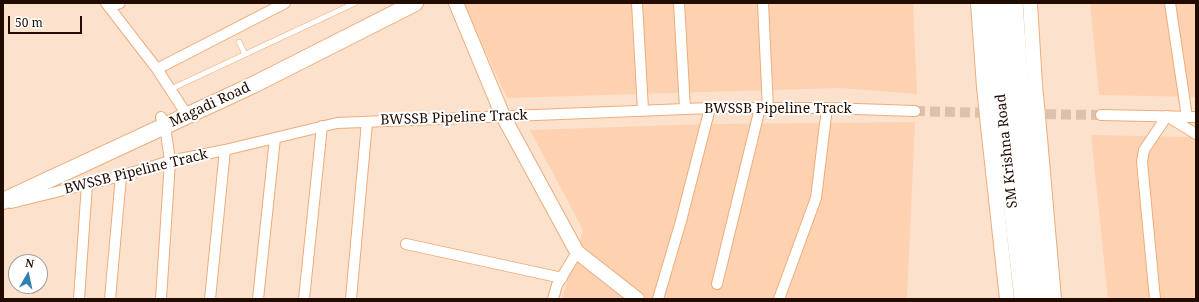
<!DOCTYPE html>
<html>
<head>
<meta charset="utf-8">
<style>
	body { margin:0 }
	#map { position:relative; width:1199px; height:302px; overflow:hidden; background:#fce1cd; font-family:"Noto Serif",serif }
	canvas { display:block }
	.frame { position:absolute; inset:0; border:4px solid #220b00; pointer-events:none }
	.north { position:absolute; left:8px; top:254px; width:40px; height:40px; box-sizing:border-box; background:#fff; border:1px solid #a79d99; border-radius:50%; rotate:9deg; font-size:11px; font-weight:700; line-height:16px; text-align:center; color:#220b00 }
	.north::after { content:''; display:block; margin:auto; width:14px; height:18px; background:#2e81b1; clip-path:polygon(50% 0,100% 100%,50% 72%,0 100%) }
	.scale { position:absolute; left:8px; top:16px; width:74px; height:18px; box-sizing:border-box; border:2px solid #220b00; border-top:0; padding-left:5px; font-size:12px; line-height:14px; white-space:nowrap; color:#220b00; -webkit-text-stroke:3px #fff; paint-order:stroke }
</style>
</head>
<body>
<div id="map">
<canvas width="1199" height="302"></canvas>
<div class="frame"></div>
<div class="north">N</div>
<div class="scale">50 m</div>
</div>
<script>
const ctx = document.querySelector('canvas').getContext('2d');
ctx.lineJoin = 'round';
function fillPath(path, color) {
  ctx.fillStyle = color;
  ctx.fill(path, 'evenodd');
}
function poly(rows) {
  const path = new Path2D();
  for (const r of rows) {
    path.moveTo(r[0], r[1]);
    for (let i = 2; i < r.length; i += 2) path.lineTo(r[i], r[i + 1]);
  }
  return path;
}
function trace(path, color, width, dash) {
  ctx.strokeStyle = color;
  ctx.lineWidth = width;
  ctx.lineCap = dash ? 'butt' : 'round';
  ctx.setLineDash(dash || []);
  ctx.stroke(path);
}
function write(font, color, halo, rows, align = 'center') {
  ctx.font = font + ' "Noto Serif",serif';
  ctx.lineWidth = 4;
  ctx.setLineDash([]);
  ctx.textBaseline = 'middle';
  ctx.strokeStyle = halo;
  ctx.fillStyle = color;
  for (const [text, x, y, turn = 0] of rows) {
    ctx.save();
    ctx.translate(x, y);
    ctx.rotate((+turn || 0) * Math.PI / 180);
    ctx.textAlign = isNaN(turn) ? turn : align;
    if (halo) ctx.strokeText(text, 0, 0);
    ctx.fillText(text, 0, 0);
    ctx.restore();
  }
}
fillPath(poly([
	[463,3,913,3,917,94,839,88,507,98],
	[1090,3,1196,3,1196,97,1099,95],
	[915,122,907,299,562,299,583,230,530,130,706,124],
	[1091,135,1196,137,1196,299,1108,299]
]), '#fed2b1');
trace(poly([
	[915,111,993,113],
	[1031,114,1101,115]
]), '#dbc1ae', 10, [10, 5]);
const lane = poly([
	[239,42,245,54],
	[171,89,355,3]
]);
const street = poly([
	[106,3,157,69,187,115],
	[637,3,643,110],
	[679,3,685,108],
	[763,3,768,109],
	[1170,3,1187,117],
	[109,7,120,3],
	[157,69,285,3],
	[1101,115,1196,117],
	[11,203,121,176,170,161,225,150,337,123,710,108,827,108,915,111],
	[406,244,562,278],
	[717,284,760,108],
	[79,299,87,184],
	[110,299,121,176],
	[161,299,170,161,165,126,161,117],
	[210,299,225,150],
	[258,299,275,138],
	[304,299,322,126],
	[351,299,367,122],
	[553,299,557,285,577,252],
	[658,299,681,221,710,108],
	[779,299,816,198,827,108],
	[1155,299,1142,162,1144,150,1167,116,1196,134]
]);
const secondary = poly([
	[456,3,503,116,577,252,637,299],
	[978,3,984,87],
	[1030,3,1035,85],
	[988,126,1007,299],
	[1039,127,1054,299]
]);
const primary = poly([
	[3,201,253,85,415,3]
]);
const highway = poly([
	[994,3,1000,87],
	[1013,3,1019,86],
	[1004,127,1024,299],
	[1023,127,1041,299]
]);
trace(lane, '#edad7b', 6);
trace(street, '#edad7b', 12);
trace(secondary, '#edad7b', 16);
trace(primary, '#edad7b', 18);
trace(highway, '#edad7b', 20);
trace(lane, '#fff', 5);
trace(street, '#fff', 10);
trace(secondary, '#fff', 14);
trace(primary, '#fff', 16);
trace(highway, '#fff', 19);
const secondaryBridge = poly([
	[1035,85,1039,127],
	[984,87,988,126]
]);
const highwayBridge = poly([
	[1019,86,1023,127],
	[1000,87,1004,127]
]);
trace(secondaryBridge, '#edad7b', 16, []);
trace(highwayBridge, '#edad7b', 20, []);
trace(secondaryBridge, '#fff', 14);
trace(highwayBridge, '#fff', 19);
write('14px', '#220b00', '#fff', [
	["Magadi Road",210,105,-25],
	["BWSSB Pipeline Track",778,109],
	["BWSSB Pipeline Track",454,118,-2],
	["SM Krishna Road",1007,151,-96],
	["BWSSB Pipeline Track",136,172,-14]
]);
</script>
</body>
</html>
